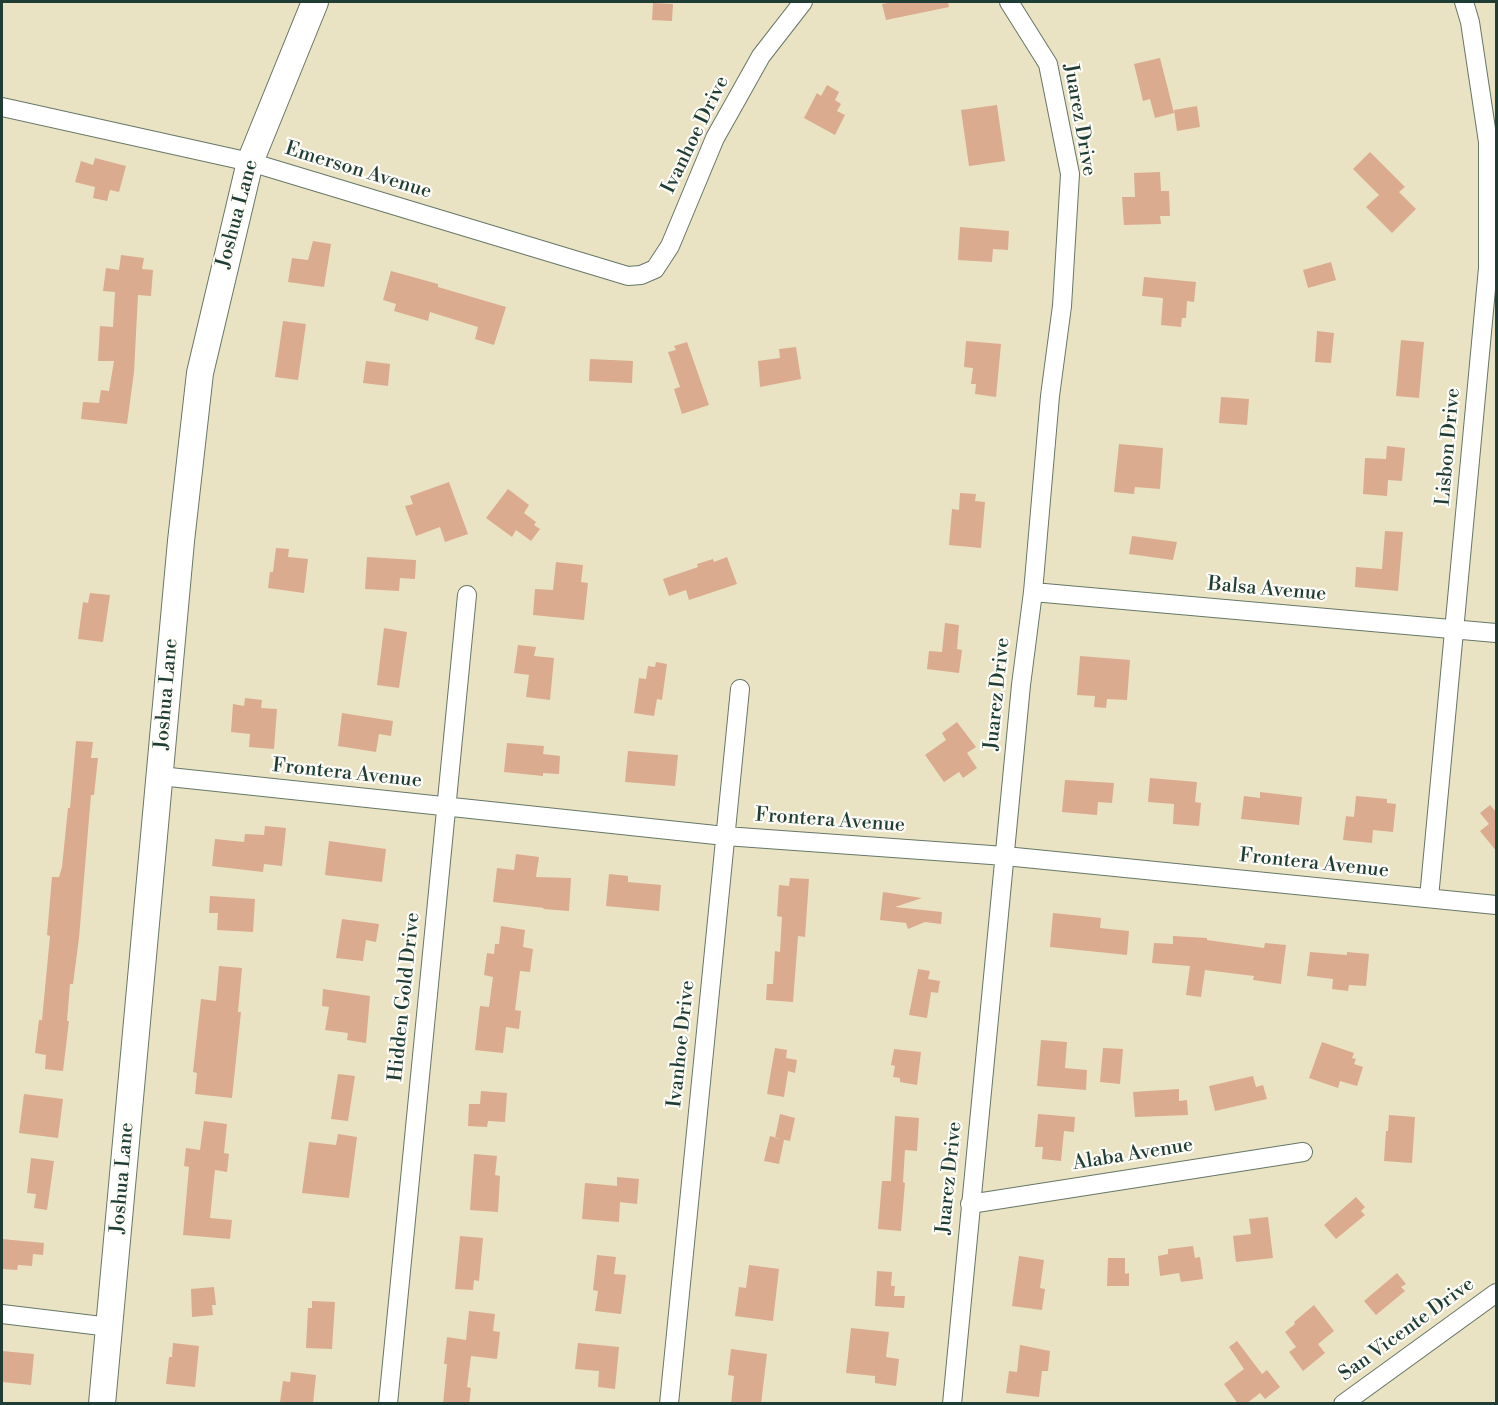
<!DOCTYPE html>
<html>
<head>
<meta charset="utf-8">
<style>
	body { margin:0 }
	#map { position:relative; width:1498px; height:1405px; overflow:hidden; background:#eae3c3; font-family:"Libre Bodoni",serif }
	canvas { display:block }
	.frame { position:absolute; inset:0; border:3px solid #1f3d34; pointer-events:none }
</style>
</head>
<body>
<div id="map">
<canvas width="1498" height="1405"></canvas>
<div class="frame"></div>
</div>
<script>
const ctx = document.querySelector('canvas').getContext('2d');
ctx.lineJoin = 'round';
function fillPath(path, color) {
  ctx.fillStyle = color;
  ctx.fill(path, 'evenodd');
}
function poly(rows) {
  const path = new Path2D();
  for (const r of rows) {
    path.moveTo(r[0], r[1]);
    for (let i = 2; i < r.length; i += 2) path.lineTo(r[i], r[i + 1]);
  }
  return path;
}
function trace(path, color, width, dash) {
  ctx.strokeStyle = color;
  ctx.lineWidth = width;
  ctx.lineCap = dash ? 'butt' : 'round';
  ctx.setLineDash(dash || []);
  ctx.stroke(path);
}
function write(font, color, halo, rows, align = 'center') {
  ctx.font = font + ' "Libre Bodoni",serif';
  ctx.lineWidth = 4.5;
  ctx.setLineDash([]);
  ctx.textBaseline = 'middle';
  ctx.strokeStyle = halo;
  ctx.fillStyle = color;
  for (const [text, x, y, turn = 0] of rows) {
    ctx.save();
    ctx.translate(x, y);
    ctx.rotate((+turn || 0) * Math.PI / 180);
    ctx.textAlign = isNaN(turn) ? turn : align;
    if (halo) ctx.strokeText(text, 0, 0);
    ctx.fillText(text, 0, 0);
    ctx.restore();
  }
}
fillPath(poly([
	[894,2,948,2,949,7,886,20,882,4],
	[653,3,673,4,672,21,652,20],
	[1160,58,1174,113,1155,118,1150,99,1143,101,1134,64],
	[827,85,839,92,835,100,841,104,837,111,845,115,835,135,804,118,817,93,821,96],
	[997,105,1005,161,969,166,961,110],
	[1197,106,1200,127,1177,131,1174,110],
	[1370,152,1405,187,1399,192,1416,209,1392,233,1366,207,1379,195,1353,169],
	[95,158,126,166,119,192,110,190,107,201,93,198,95,187,75,182,81,161,93,165],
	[1160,172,1161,191,1169,191,1170,216,1160,216,1161,224,1124,225,1122,197,1135,197,1134,173],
	[960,227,1009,231,1008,250,993,249,992,262,958,260],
	[313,241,331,244,324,287,288,282,292,258,308,260],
	[121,255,144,258,142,269,153,270,151,296,138,295,134,372,127,424,81,419,83,402,99,403,101,390,109,391,114,361,98,361,100,326,113,327,115,292,103,291,106,268,119,270],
	[1331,262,1336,280,1308,288,1303,270],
	[391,271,438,284,438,287,506,307,494,345,475,339,478,327,430,312,428,321,394,311,396,304,383,300],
	[1144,277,1196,282,1194,302,1187,301,1186,318,1182,318,1181,327,1161,325,1163,298,1142,296],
	[283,321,306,324,298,380,275,377],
	[1317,331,1334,333,1331,363,1315,362],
	[1401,340,1424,342,1419,398,1396,396],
	[966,341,1001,344,996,397,975,394,976,384,971,384,973,368,964,367],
	[687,342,709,405,682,414,674,389,680,387,668,352,676,350,674,346],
	[796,347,801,379,760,387,758,361,780,358,779,349],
	[590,359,633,361,632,383,589,381],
	[366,361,390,364,388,386,363,383],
	[1221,397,1249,399,1247,425,1219,423],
	[1119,444,1163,448,1160,489,1135,487,1134,494,1114,492],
	[1387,446,1405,448,1402,481,1388,480,1387,496,1363,494,1365,458,1386,459],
	[449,482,468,534,445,542,440,527,416,536,405,506,413,504,410,496],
	[508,489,529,505,524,513,536,522,534,525,540,529,531,541,516,530,512,537,486,518],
	[960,493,976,494,975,501,985,502,981,548,949,545,952,509,959,510],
	[1385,531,1403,532,1398,591,1355,587,1356,567,1382,569],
	[1132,536,1177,542,1173,560,1129,554],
	[276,548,289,549,288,557,308,559,304,593,268,588,270,572,273,572],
	[367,557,416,560,415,579,400,578,399,591,365,589],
	[727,557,737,584,689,600,686,590,669,596,663,579,698,567,697,564,713,559,714,562],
	[556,562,583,565,581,582,588,583,584,620,533,615,535,589,553,590],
	[90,593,110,595,103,642,78,639,83,602,88,603],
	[945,623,959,625,957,649,962,650,959,673,927,669,929,651,942,652],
	[384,628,407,632,399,688,377,685],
	[518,645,536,647,534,656,554,658,550,700,526,697,529,675,514,673],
	[1080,656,1130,660,1127,700,1107,699,1106,708,1094,707,1095,696,1077,695],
	[656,662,667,664,662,700,657,699,654,716,634,713,639,678,646,679,648,666,655,667],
	[245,698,262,700,261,708,277,709,274,749,249,747,250,734,231,732,233,704,244,706],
	[342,713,393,721,391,736,379,734,376,752,338,746],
	[957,722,976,747,967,753,977,768,963,778,959,772,944,782,925,755,946,740,942,733],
	[76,741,93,742,91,758,98,758,94,795,91,795,79,938,73,984,70,984,67,1021,69,1021,63,1071,45,1069,46,1055,35,1053,39,1020,42,1020,50,936,47,935,52,877,59,877,62,867,68,808,70,808],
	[507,743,544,746,543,754,560,756,559,774,543,773,543,776,504,772],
	[628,751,678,755,675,786,625,782],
	[1150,778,1197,782,1195,802,1201,803,1199,826,1173,824,1174,804,1148,802],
	[1065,780,1114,783,1112,803,1098,802,1097,815,1062,812],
	[1260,792,1302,797,1299,825,1241,819,1244,796,1260,798],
	[1356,796,1387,799,1387,803,1396,804,1393,832,1373,830,1372,843,1343,840,1346,816,1354,817],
	[1490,805,1497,813,1497,852,1480,831,1489,824,1480,813],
	[265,826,286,828,282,866,264,864,263,872,212,866,215,839,244,842,245,834,264,835],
	[329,841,386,849,382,882,325,875],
	[516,854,539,857,536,877,571,878,569,911,543,909,544,908,493,902,497,868,514,870],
	[609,874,628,876,628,882,661,885,659,911,606,906],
	[790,878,809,879,805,937,798,936,793,1002,766,1000,767,984,773,984,775,951,780,952,782,917,777,916,779,885,789,886],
	[883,892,922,898,895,907,942,912,941,924,925,922,908,929,906,923,880,920],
	[210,896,255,899,253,932,217,930,218,913,209,913],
	[1053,913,1101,918,1100,928,1129,931,1127,955,1050,947],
	[342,919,379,924,376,942,366,940,363,961,336,958],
	[501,926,525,930,523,947,533,949,530,972,520,971,515,1010,521,1011,519,1029,506,1027,503,1053,475,1050,480,1006,489,1007,493,977,484,975,487,953,494,954,495,944,499,944],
	[1173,936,1207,938,1207,940,1264,948,1265,943,1286,945,1281,984,1253,980,1254,976,1205,970,1201,997,1186,995,1190,966,1152,963,1154,943,1173,944],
	[1310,952,1347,955,1347,952,1369,954,1366,986,1349,985,1348,991,1332,989,1333,979,1307,976],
	[219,966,242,968,238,1012,241,1012,232,1098,195,1094,197,1073,193,1072,201,999,216,1001],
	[918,969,930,971,928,979,940,981,938,993,931,992,927,1018,909,1015],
	[323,989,370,996,366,1043,347,1040,348,1033,325,1030,329,1007,322,1006],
	[1041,1040,1067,1042,1065,1068,1087,1070,1086,1090,1037,1086],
	[1322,1042,1354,1053,1352,1058,1356,1059,1354,1064,1363,1067,1357,1086,1340,1081,1338,1088,1309,1078],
	[775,1048,787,1050,786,1058,797,1060,795,1073,788,1071,784,1097,767,1094],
	[1103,1048,1123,1049,1120,1084,1100,1082],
	[894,1049,921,1052,917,1085,900,1082,900,1078,893,1077,895,1066,891,1065],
	[338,1074,355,1076,348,1121,331,1119],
	[1253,1076,1256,1087,1263,1085,1267,1099,1215,1111,1209,1086],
	[1179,1089,1179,1101,1187,1100,1188,1115,1135,1117,1133,1092],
	[481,1091,507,1093,505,1122,488,1121,487,1127,468,1126,469,1104,480,1104],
	[24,1094,63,1099,58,1138,19,1133],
	[780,1114,795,1118,790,1141,775,1138],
	[1038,1114,1075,1117,1074,1132,1064,1131,1061,1161,1042,1159,1043,1147,1035,1147],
	[1389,1115,1415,1117,1412,1163,1384,1161,1386,1131,1388,1131],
	[895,1116,919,1118,917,1151,905,1150,903,1182,905,1183,901,1231,878,1229,882,1181,891,1181],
	[204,1121,227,1124,224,1153,229,1154,227,1172,215,1170,210,1218,232,1220,230,1239,183,1235,189,1167,184,1166,186,1148,200,1150],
	[338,1134,357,1137,349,1198,302,1193,309,1142,336,1145],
	[770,1136,784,1140,779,1164,764,1161],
	[474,1154,497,1156,495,1175,500,1176,498,1212,470,1210],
	[31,1158,54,1161,47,1210,34,1208,36,1194,27,1193],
	[617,1177,639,1179,637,1204,620,1202,619,1222,582,1219,585,1183,617,1186],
	[1356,1197,1365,1207,1361,1211,1365,1215,1336,1239,1324,1225],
	[1268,1217,1273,1258,1236,1262,1233,1236,1251,1234,1249,1219],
	[460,1236,483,1238,479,1281,474,1280,473,1290,455,1289],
	[2,1239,44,1243,43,1255,33,1254,32,1266,18,1265,17,1270,2,1269],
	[1193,1246,1195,1258,1200,1257,1203,1279,1181,1282,1179,1273,1160,1276,1158,1256,1168,1254,1168,1249],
	[597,1255,616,1257,614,1274,626,1275,621,1314,595,1311,598,1291,593,1290],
	[1019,1256,1044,1260,1040,1288,1045,1289,1042,1310,1012,1306],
	[1108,1258,1125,1258,1125,1274,1129,1273,1129,1286,1107,1286],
	[749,1265,779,1269,773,1321,735,1316,739,1287,746,1288],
	[877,1271,892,1272,891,1286,895,1286,894,1296,905,1296,904,1308,875,1306],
	[1397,1273,1406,1284,1401,1287,1405,1291,1376,1315,1364,1301],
	[214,1287,216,1305,212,1305,213,1315,192,1317,191,1289],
	[312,1301,335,1302,332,1349,306,1348,308,1308,312,1308],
	[1314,1305,1334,1331,1318,1344,1325,1353,1303,1371,1289,1352,1296,1347,1285,1332,1295,1324,1294,1322],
	[469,1311,495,1314,493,1331,500,1332,497,1359,471,1356,467,1387,471,1388,469,1404,443,1404,447,1364,444,1364,447,1337,466,1340],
	[851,1328,889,1332,886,1357,899,1359,896,1386,875,1383,875,1376,846,1373],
	[1237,1341,1262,1374,1267,1370,1280,1387,1265,1399,1260,1393,1246,1404,1238,1404,1224,1384,1244,1369,1229,1347],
	[173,1343,199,1346,195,1387,166,1384,169,1357,172,1357],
	[578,1343,619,1347,615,1389,598,1387,599,1371,575,1369],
	[1020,1345,1050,1351,1048,1371,1042,1371,1039,1397,1006,1393,1009,1371,1017,1372],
	[731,1349,767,1354,761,1404,731,1404,734,1376,728,1375],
	[2,1351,34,1354,31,1385,2,1382],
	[291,1372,316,1375,313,1404,280,1402,283,1381,290,1382]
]), '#daab8f');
const minor = poly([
	[2,107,250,162,628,276,641,275,655,269,670,246,715,138,761,56,803,2],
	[1033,592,1496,633],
	[160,776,725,836,1005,856,1496,905],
	[1429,898,1488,268,1488,142,1470,22,1464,2],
	[970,1204,1303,1152],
	[2,1314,110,1327],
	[388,1404,467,595],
	[669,1404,740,689],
	[952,1404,1021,685,1033,592,1050,396,1062,306,1070,174,1048,64,1009,2],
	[1343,1404,1496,1293]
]);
const secondary = poly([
	[102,1404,181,541,200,373,250,162,315,2]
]);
trace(minor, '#676', 20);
trace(secondary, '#676', 28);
trace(minor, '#fff', 18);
trace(secondary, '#fff', 26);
write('20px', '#1f3d34', '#fdfcf7', [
	["Juarez Drive",1079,120,80],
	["Ivanhoe Drive",696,135,-64],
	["Emerson Avenue",358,171,17],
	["Joshua Lane",238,214,-75],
	["Lisbon Drive",1449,447,-85],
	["Balsa Avenue",1267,590,5],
	["Joshua Lane",167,694,-85],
	["Juarez Drive",998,694,-84],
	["Frontera Avenue",347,774,6],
	["Frontera Avenue",830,821,4],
	["Frontera Avenue",1314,864,6],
	["Hidden Gold Drive",405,997,-84],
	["Ivanhoe Drive",682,1044,-84],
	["Alaba Avenue",1133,1155,-9],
	["Joshua Lane",123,1178,-85],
	["Juarez Drive",950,1178,-84],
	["San Vicente Drive",1407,1330,-36]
]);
</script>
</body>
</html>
